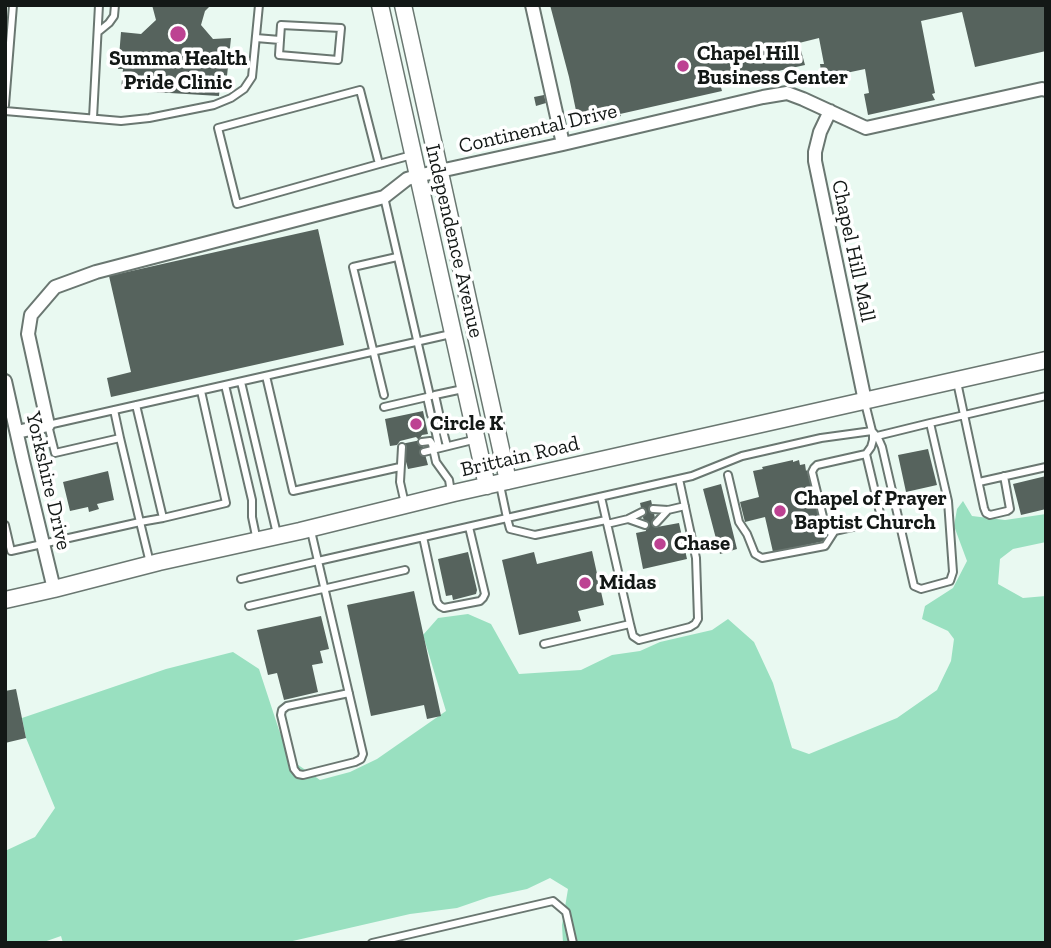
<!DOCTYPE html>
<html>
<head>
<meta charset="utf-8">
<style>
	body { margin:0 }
	#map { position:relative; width:1051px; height:948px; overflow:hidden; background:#e9f9f1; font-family:"Zilla Slab",serif }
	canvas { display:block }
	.frame { position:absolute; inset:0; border:7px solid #131816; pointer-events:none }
</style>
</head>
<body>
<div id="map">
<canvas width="1051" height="948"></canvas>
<div class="frame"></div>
</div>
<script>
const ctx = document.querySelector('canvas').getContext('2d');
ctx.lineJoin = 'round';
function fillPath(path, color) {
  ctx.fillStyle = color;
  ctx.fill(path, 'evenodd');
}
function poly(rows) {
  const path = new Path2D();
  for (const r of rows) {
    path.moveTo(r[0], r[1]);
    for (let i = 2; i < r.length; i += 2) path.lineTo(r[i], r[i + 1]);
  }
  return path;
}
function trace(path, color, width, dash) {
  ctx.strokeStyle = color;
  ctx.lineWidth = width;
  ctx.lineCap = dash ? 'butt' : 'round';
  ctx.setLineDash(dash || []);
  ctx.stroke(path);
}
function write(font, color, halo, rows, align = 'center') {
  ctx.font = font + ' "Zilla Slab",serif';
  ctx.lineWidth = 7;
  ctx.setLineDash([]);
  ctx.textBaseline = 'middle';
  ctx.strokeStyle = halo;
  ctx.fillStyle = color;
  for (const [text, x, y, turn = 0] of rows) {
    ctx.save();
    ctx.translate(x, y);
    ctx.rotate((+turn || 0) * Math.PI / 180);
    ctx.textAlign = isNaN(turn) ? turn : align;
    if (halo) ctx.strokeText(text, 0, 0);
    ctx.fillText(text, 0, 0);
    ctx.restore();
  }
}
fillPath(poly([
	[963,501,972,516,1005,520,1046,514,1046,542,1013,549,1000,559,998,584,1023,598,1046,596,1046,943,563,943,562,925,568,889,550,878,527,889,489,897,457,908,410,914,284,943,63,943,61,936,41,943,5,943,5,851,35,837,55,808,26,738,22,718,166,669,233,652,259,669,279,730,291,760,320,780,350,772,377,759,446,711,423,635,438,618,468,614,491,624,519,674,581,670,612,655,640,651,660,642,712,630,728,619,754,642,773,683,792,748,809,754,897,718,937,690,951,661,954,639,948,631,922,619,925,606,953,588,967,561,954,526,957,509]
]), '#99e0c0');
fillPath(poly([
	[152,5,211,5,205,11,201,25,213,39,231,38,227,76,221,74,219,96,121,90,123,69,118,69,121,32,141,34,156,20],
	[550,5,1046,5,1046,51,975,67,962,12,921,21,935,93,932,94,935,100,868,115,864,94,869,93,865,69,822,78,820,64,824,64,819,38,799,43,805,65,720,84,722,91,620,114,621,116,579,125,569,77],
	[544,95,546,103,536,106,534,97],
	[318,229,344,345,111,397,107,378,131,372,109,276],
	[423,411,428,434,422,435,419,440,416,437,400,441,397,445,390,446,385,419],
	[442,412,445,426,433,429,429,415],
	[421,440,428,465,408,469,401,444],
	[928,449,937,485,906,492,898,455],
	[793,460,793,462,799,460,800,465,805,464,806,471,807,470,825,541,773,552,765,517,745,522,740,502,759,497,753,471,763,469,762,467],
	[108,471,114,500,97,504,99,509,89,512,88,507,70,511,63,482],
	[1046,476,1046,509,1021,515,1013,484],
	[721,484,737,549,720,554,703,489],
	[651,500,657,527,679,523,687,559,643,569,636,533,646,531,640,503],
	[592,551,604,605,578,611,581,621,519,635,502,560,534,552,537,564],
	[468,552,477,590,476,594,453,600,452,595,446,596,438,559],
	[414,591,441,716,427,719,424,705,371,716,347,605],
	[321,616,329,649,320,651,323,663,312,665,318,692,284,700,277,673,268,675,257,630],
	[16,689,26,738,5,743,5,691]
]), '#56635d');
const lane = poly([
	[98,32,109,23,114,16,115,5],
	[256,38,280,40,279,55,338,60,341,28,281,25,280,40],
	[5,105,13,5],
	[5,111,121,121,149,118,214,105,231,98,244,89,252,77,259,5],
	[93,118,99,5],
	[379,164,360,90,218,128,237,204,379,164,412,155],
	[384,197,430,396],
	[266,376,293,491,400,467],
	[241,382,277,534],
	[957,382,984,508,986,513,990,515,1007,511,1010,509,1004,476],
	[225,385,252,500,252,517,257,541],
	[384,395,353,267,397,257],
	[431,396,427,397,431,415],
	[136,405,163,518,226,503,201,391],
	[384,407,427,397],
	[114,410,120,438],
	[439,413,435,395,463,389],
	[930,423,1046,396],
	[442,427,447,446],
	[435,429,439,448],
	[872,431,878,438,882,447,914,586,921,589,950,581,953,572,948,501,930,423,877,436],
	[422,442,430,441,432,444,436,462,449,480,451,492],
	[402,447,400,482,405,504],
	[424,452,477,439],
	[866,454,880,513,878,519,874,522,830,532,826,529,812,472,814,468,817,465,866,454,871,447,873,440,873,433],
	[728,475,739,522,747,534,755,554,762,558,825,546,834,532],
	[979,482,1046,467],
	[653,509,668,510,685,506],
	[163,518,140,522,120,438,55,453,48,425,451,334],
	[628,519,645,525],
	[606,520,535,535,510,529,507,518,692,476,742,456,821,438,872,431,865,403],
	[656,523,668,510],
	[607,524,628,519,642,512],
	[5,525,11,551,140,522,150,563],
	[311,531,318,561,507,518,500,485],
	[423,537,437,602,440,606,444,608,480,601,483,598,485,594,469,527],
	[241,579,318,561,363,754,361,759,355,762,303,775,298,774,294,769,281,715,282,710,287,706,349,693],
	[249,606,405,570],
	[630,624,633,636,639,640,690,627,695,624,698,619,696,558,679,479],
	[544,644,630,624,601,497],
	[372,943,553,901,566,912,573,943]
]);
const street = poly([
	[532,5,563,144],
	[830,111,820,132,815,152,815,161,865,401],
	[5,381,23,461,54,589],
	[17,432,48,425,28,334,31,315,55,287,96,272,384,197,407,179,417,176,563,144,763,97,787,93,803,99,866,128,1042,89,1046,90]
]);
const secondary = poly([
	[380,5,487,486],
	[403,5,508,481],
	[5,600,54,589,159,562,300,531,454,493,1046,360]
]);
trace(lane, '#6a7771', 10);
trace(street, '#6a7771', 16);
trace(secondary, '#6a7771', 19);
trace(lane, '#fff', 6);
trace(street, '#fff', 12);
trace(secondary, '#fff', 16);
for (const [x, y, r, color] of [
	[178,34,9,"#bd4292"],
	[683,66,7,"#bd4292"],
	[416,424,7,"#bd4292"],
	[780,511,7,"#bd4292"],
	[660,544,7,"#bd4292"],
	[585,583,7,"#bd4292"]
]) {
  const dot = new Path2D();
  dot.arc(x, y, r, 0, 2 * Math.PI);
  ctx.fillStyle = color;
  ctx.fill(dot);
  trace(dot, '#fff', 2.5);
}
write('bold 21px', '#131816', '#fff', [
	["Chapel Hill",697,54],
	["Business Center",697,78],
	["Summa Health",178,59,"center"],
	["Pride Clinic",178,83,"center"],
	["Circle K",430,424],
	["Chapel of Prayer",794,499],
	["Baptist Church",794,523],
	["Chase",674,544],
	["Midas",599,583]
], 'left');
write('21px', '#131816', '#fff', [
	["Continental Drive",538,129,-13],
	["Independence Avenue",454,241,77],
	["Chapel Hill Mall",853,251,78],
	["Brittain Road",520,457,-13],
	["Yorkshire Drive",48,481,77]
]);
</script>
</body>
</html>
